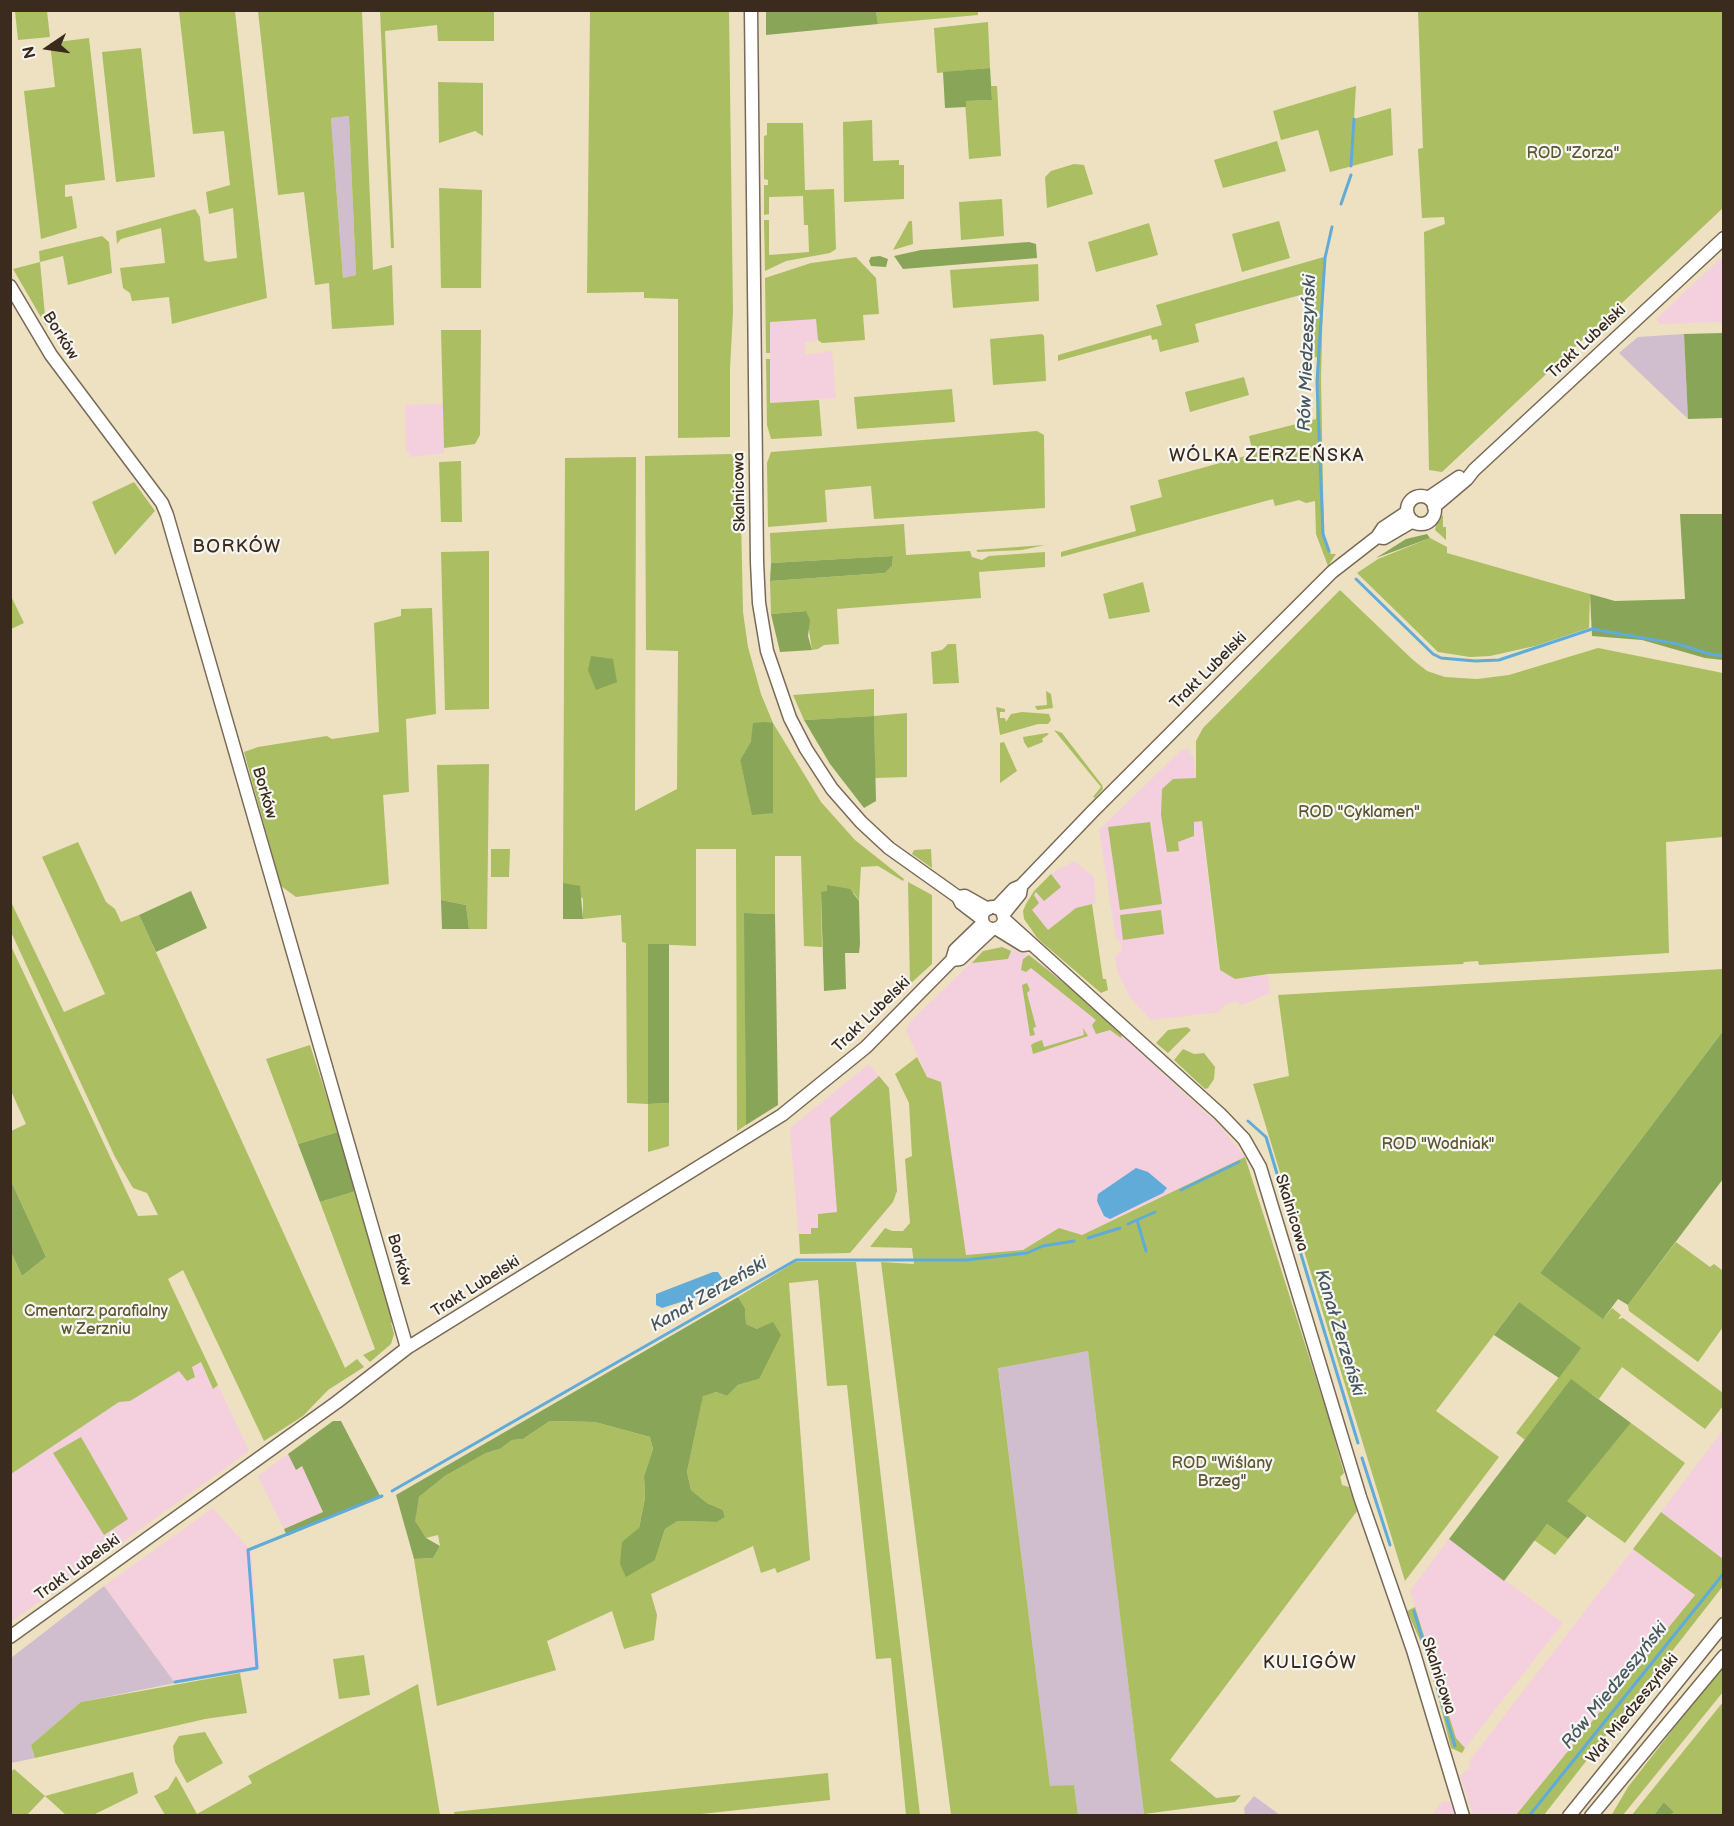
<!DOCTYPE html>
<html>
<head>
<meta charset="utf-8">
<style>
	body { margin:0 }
	#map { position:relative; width:1734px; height:1826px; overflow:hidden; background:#ede1c1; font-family:"Balsamiq Sans",sans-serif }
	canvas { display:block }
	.frame { position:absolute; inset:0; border:12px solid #3b2a1e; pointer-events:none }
	.north { position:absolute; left:18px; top:18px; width:60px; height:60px; -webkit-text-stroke:4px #f6f6f2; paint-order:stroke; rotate:257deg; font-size:16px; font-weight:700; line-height:24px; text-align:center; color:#3b2a1e }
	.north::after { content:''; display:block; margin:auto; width:21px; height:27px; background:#3b2a1e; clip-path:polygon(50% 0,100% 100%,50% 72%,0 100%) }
</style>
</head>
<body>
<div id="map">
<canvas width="1734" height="1826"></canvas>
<div class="frame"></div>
<div class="north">N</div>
</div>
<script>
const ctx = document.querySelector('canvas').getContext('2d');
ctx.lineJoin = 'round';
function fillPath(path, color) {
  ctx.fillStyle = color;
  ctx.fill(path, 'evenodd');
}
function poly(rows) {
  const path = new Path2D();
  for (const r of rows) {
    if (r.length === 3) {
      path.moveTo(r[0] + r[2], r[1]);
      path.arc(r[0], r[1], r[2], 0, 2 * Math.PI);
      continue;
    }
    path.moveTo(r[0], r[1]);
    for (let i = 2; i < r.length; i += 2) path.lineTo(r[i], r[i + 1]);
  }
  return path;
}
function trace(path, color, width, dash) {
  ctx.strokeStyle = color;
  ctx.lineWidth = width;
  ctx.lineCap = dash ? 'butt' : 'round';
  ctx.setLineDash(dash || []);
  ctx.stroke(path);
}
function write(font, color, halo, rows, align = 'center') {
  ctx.font = font + ' "Balsamiq Sans",sans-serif';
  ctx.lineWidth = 4.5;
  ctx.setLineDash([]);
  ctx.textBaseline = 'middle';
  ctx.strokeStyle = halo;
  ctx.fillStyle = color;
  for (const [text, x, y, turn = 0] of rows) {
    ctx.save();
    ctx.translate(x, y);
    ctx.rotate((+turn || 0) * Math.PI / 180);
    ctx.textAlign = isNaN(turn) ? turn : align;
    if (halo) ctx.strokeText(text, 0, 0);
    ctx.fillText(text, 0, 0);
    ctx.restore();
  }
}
fillPath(poly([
	[1723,256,1723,322,1660,324,1656,319],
	[817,318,818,340,805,342,805,355,832,351,836,398,770,403,770,322],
	[443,404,444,453,412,457,406,451,405,405],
	[1187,748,1194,758,1219,970,1235,979,1268,974,1270,993,1242,1005,1235,1001,1225,1005,1219,1012,1151,1020,1131,999,1117,971,1115,957,1122,950,1120,942,1116,939,1099,830,1179,752],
	[1074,861,1094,877,1096,903,1076,908,1046,932,1027,903,1054,872],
	[1002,947,1029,955,1048,968,1221,1127,1245,1157,1081,1235,1059,1228,1023,1250,966,1255,927,1077,906,1030,909,1023,983,951],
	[869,1064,889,1088,897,1191,893,1202,850,1253,800,1254,790,1128],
	[201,1362,212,1388,218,1385,249,1451,11,1622,11,1474,119,1402,130,1400,179,1371,194,1377,192,1367],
	[1723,1430,1723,1559,1661,1512],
	[288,1454,296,1469,302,1466,323,1512,284,1529,258,1476],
	[213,1508,251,1551,260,1670,175,1683,104,1586],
	[1449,1539,1563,1623,1465,1748,1456,1738,1410,1591],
	[1633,1549,1695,1595,1516,1815,1473,1815,1460,1775,1469,1769,1470,1760],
	[1443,1801,1450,1802,1456,1815,1432,1815]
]), '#f4cfde');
fillPath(poly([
	[349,116,356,275,343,278,331,118],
	[1684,334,1688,419,1619,353,1638,337],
	[1088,1351,1142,1796,1144,1815,1078,1815,1074,1785,1050,1787,998,1367],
	[104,1586,175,1683,81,1702,31,1745,35,1758,11,1763,11,1658],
	[1254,1796,1280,1815,1245,1815,1244,1808]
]), '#d0bdce');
fillPath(poly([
	[978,10,978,15,878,24,876,11],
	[15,11,47,11,50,37,18,40],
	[179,11,235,11,267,298,172,324,169,297,132,301,130,293,123,288,120,268,165,263,161,228,121,239,117,244,116,231,195,209,200,217,204,260,208,262,237,258,233,208,209,214,206,192,230,185,224,131,193,134],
	[258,11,362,11,373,270,392,265,394,325,332,329,329,283,315,285,304,192,278,195],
	[349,116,356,275,343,278,331,118],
	[380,11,494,11,494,41,438,41,437,25,385,31,394,248,391,248],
	[590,11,729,11,733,312,730,369,730,437,678,438,678,299,644,298,644,292,587,293],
	[1418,11,1723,11,1723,208,1442,472,1429,470,1424,232,1445,224,1444,217,1422,218,1418,149,1423,148],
	[988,22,990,68,937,73,934,28],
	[89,38,105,180,65,185,65,197,72,196,77,228,41,239,24,91,55,87,50,43],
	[141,48,155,177,116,182,102,52],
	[438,82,483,83,483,136,475,131,439,143],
	[991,86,997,86,1001,156,969,159,965,101,992,100],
	[1356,86,1354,119,1391,108,1393,155,1330,172,1318,130,1281,140,1273,111],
	[872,120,873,161,899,160,899,165,904,165,904,199,844,202,843,122],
	[767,123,803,123,805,190,834,189,836,249,830,253,786,261,765,271,764,220,769,220,769,255,809,252,808,225,804,225,803,196,769,197,769,214,764,215,764,185,768,185,768,180,764,179,764,136,767,135],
	[1277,141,1286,171,1223,188,1214,160],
	[1074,164,1084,165,1093,194,1047,208,1045,177,1051,171],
	[439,188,482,190,481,288,441,288],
	[1002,199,1004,236,961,240,959,202],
	[909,221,912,221,913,244,893,250],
	[1279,221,1290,258,1242,272,1232,234],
	[1149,223,1158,255,1096,272,1088,242],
	[102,236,109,242,112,273,68,285,63,256,40,262,46,326,13,269,40,262,39,251],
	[856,257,876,278,879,314,863,315,865,340,822,343,818,340,816,319,770,322,770,353,766,353,765,278,811,263],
	[1324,257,1321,379,1324,537,1331,554,1336,554,1328,566,1316,534,1315,501,1306,503,1299,500,1275,506,1273,499,1061,557,1061,552,1136,531,1130,506,1162,497,1158,480,1253,454,1249,436,1316,419,1317,357,1312,358,1315,291,1195,324,1199,342,1160,352,1157,339,1152,340,1151,335,1058,361,1058,355,1162,325,1156,305],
	[1038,264,1039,301,953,308,950,270],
	[441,330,481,330,480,435,475,444,444,448],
	[1042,334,1044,336,1046,381,993,385,990,339],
	[766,359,770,359,770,403,819,400,822,436,771,439,767,425],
	[1244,377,1249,395,1190,412,1185,392],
	[952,389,955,422,857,429,854,397],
	[1037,431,1044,435,1045,508,874,519,871,486,825,490,827,522,768,527,767,463,771,452],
	[731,454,739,463,740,471,743,612,748,647,761,694,773,723,821,802,855,840,904,879,903,881,878,866,861,867,859,901,854,893,821,892,822,947,804,946,801,856,775,856,775,914,745,913,746,1125,737,1131,736,849,696,849,696,946,648,944,648,1104,669,1103,669,1146,648,1152,648,1104,627,1103,626,943,622,942,621,915,583,919,583,899,563,883,565,458,636,457,635,811,677,789,678,651,646,650,645,456],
	[773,724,773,813,746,787,740,760,751,741],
	[461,461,462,522,441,522,439,462],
	[134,482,155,511,115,555,92,502],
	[1443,515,1443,527,1446,527,1446,540,1435,530,1437,520],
	[904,524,906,555,970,551,972,557,982,560,989,556,1045,552,1045,567,979,572,981,598,837,609,839,644,824,645,818,649,812,650,806,611,771,614,770,581,885,573,892,566,893,556,771,563,770,533],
	[1430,538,1447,547,1447,553,1590,594,1589,628,1535,646,1490,656,1470,657,1438,652,1357,573,1378,559],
	[1045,545,1022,550,978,552,976,550],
	[489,551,489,709,445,710,441,552],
	[1143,582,1150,612,1109,619,1103,594],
	[1340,590,1412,659,1427,671,1445,677,1477,679,1509,675,1598,648,1723,673,1723,837,1666,842,1669,953,1479,965,1478,961,1464,962,1463,964,1268,974,1235,979,1220,970,1202,821,1194,822,1194,836,1178,842,1179,851,1167,852,1161,815,1162,789,1173,779,1196,778,1196,741,1203,728],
	[10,594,24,623,11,629,10,629],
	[432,608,436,714,406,719,409,792,383,795,389,884,296,897,281,886,244,752,258,747,327,736,332,739,379,732,374,623,401,616,401,609],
	[948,644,956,644,959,683,933,684,931,652,942,650],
	[874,689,874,716,907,713,907,777,875,778,874,716,804,720,793,695],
	[1046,691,1051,694,1053,708,1037,710,1035,706,1047,705],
	[996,707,1005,709,1005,712,1000,712,1000,718,1005,718,1006,722,1011,714,1022,712,1049,714,1051,720,1048,724,1038,724,1000,735],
	[1054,730,1062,733,1102,785,1103,789,1095,798,1093,797,1101,787],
	[1047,733,1049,734,1042,739,1043,742,1028,748,1024,742,1023,737],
	[1004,742,1017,771,1000,783,1000,743],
	[489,764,487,929,469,929,466,905,441,900,437,765],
	[1150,822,1162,904,1120,910,1108,827],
	[78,842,106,902,115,909,121,922,139,915,345,1368,357,1359,364,1367,328,1390,303,1416,264,1441,183,1270,168,1279,218,1385,213,1389,201,1362,192,1367,195,1377,187,1381,179,1371,130,1401,119,1402,11,1474,11,1252,22,1276,46,1257,11,1181,11,1131,26,1124,11,1091,11,946,138,1216,158,1215,147,1193,133,1188,115,1157,11,932,10,900,64,1012,105,994,42,857],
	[491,849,510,849,509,877,491,877],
	[931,849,932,868,912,854,914,850],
	[1051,874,1061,887,1044,901,1036,892,1034,895,1039,903,1032,910,1048,930,1076,908,1092,904,1103,979,1106,979,1108,990,1101,993,1038,939,1024,919,1023,911,1026,904,1034,891],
	[908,882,932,895,932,964,910,984],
	[1161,910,1164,934,1123,940,1120,915],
	[1002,947,1011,951,1008,959,972,963,983,951],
	[1029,955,1080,996,1122,1035,1121,1038,1110,1030,1096,1034,1092,1025,1096,1020,1031,968,1026,972,1021,970,1023,959],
	[1723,969,1723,1031,1540,1273,1604,1318,1612,1308,1621,1315,1618,1319,1623,1318,1723,1393,1723,1406,1705,1429,1622,1367,1599,1399,1571,1380,1525,1440,1516,1433,1562,1373,1519,1302,1436,1411,1499,1457,1405,1581,1253,1084,1289,1076,1278,995],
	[1027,983,1030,990,1027,993,1036,1027,1033,1028,1035,1035,1030,1036,1022,985],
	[1187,1027,1191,1030,1168,1053,1156,1043,1168,1030],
	[1083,1028,1088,1036,1033,1054,1031,1045,1034,1043,1042,1040,1044,1047,1084,1035],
	[310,1045,338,1132,298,1144,266,1059],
	[1183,1049,1194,1054,1204,1053,1215,1067,1214,1079,1208,1088,1205,1089,1174,1060],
	[917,1057,927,1077,941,1082,966,1255,1023,1250,1059,1228,1082,1235,1245,1157,1329,1419,1344,1473,1340,1477,1341,1480,1342,1485,1349,1487,1357,1511,1170,1760,1216,1798,1241,1795,1235,1802,1144,1814,1088,1351,998,1368,1050,1786,1074,1785,1078,1815,951,1815,881,1262,914,1264,912,1248,870,1247,885,1228,892,1231,903,1231,910,1223,905,1159,912,1156,909,1103,895,1074],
	[879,1076,889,1088,897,1191,893,1202,850,1253,800,1254,799,1234,811,1234,811,1228,818,1228,818,1214,837,1212,830,1118],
	[356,1191,394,1322,391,1323,394,1334,391,1344,370,1362,363,1355,375,1349,320,1202],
	[1676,1242,1710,1267,1714,1264,1723,1271,1723,1327,1698,1362,1629,1311,1628,1305],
	[795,1262,856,1262,920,1815,906,1815,891,1658,876,1659,847,1385,827,1386,818,1280,789,1283,810,1560,777,1573,775,1568,761,1573,753,1546,651,1594,657,1615,654,1640,624,1649,612,1611,547,1641,556,1670,437,1706,414,1559,433,1558,440,1546,438,1535,426,1538,414,1521,419,1497,445,1476,486,1453,500,1449,512,1440,523,1439,550,1421,595,1422,650,1437,653,1449,644,1476,645,1498,639,1528,655,1560,665,1529,678,1521,717,1522,725,1517,723,1510,707,1503,691,1490,687,1472,703,1395,716,1392,727,1396,738,1385,759,1379,757,1329,746,1324,745,1308,738,1297],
	[1631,1423,1685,1463,1625,1543,1566,1501],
	[81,1437,128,1519,104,1535,53,1453],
	[1661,1512,1723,1559,1723,1586,1544,1815,1516,1815,1695,1595,1633,1549],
	[1547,1524,1568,1539,1555,1555,1534,1540],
	[1415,1607,1456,1738,1465,1748,1462,1753,1451,1748,1429,1660,1407,1611],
	[364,1655,370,1695,339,1699,333,1659],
	[1723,1665,1723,1692,1623,1815,1611,1816,1628,1787],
	[240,1673,247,1713,205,1719,35,1758,31,1745,81,1702],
	[418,1684,440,1815,165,1815,154,1796,168,1789,176,1776,197,1814,252,1783,248,1776],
	[1723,1702,1723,1815,1671,1815,1674,1812,1664,1802,1654,1815,1631,1816],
	[205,1732,223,1763,187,1783,175,1762,173,1746,179,1736],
	[14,1769,45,1796,133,1772,138,1793,93,1815,66,1815,45,1796,27,1815,11,1815,11,1772],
	[828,1773,830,1800,683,1816,455,1816,454,1812]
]), '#abbe62');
fillPath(poly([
	[766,11,876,11,878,24,766,35],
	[990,68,992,100,966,101,966,107,945,108,943,72],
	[1029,242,1036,244,1037,258,903,269,894,256,921,250],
	[880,256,888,259,886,267,871,266,869,261,871,257],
	[1723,333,1723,418,1688,419,1684,334],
	[1680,514,1723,514,1723,660,1705,658,1642,640,1592,636,1590,594,1615,601,1685,599],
	[1427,534,1430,538,1376,558,1406,539],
	[893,556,892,566,885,573,770,581,771,563],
	[806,611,810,620,808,636,812,650,780,652,771,614],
	[591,656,613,659,617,682,596,690,588,670],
	[874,716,876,801,864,808,830,764,804,720],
	[765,722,773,723,773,813,752,815,740,760,751,741,753,723],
	[563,883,580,886,583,919,563,919],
	[827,885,850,889,859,901,860,944,859,953,845,953,846,989,824,991,821,892,827,891],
	[191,891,207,928,156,952,139,915],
	[441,900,466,905,469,929,442,929],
	[744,913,775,914,778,1105,746,1125],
	[648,944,669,944,669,1103,648,1104],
	[1723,1031,1723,1179,1628,1305,1618,1299,1603,1319,1540,1273],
	[338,1132,356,1191,320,1202,298,1144],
	[11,1181,46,1257,22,1276,11,1252],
	[738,1297,745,1308,746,1324,757,1329,773,1322,781,1335,759,1379,738,1385,727,1396,716,1392,703,1396,687,1472,691,1490,707,1503,723,1510,725,1517,717,1522,678,1521,665,1529,655,1560,626,1577,620,1564,622,1542,639,1528,645,1498,644,1476,653,1449,650,1437,595,1422,550,1421,523,1439,512,1440,500,1449,486,1453,445,1476,419,1497,415,1521,426,1538,440,1546,433,1558,414,1559,396,1495],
	[1519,1302,1581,1348,1559,1378,1494,1335],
	[1571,1379,1631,1423,1567,1501,1587,1516,1568,1539,1547,1524,1504,1581,1449,1539],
	[333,1421,341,1421,380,1496,287,1536,284,1529,323,1512,302,1466,296,1470,288,1454],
	[1664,1802,1674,1812,1671,1815,1654,1815]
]), '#88a558');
fillPath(poly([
	[1136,1168,1148,1172,1167,1188,1163,1193,1110,1219,1104,1216,1097,1201,1098,1194],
	[713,1272,718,1272,722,1278,722,1287,719,1290,662,1308,656,1305,656,1294]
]), '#61abd9');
trace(poly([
	[1351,166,1354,119],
	[1341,204,1351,175],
	[1329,551,1323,534,1317,382,1325,258,1332,227],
	[1356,579,1433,654,1441,658,1475,661,1499,660,1592,629,1678,644,1710,654,1724,656],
	[1248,1121,1266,1137,1290,1217],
	[1181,1190,1239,1162],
	[1137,1220,1146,1251],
	[1128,1224,1155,1212],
	[1294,1231,1358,1443],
	[1088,1238,1120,1228],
	[1362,1458,1390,1545],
	[392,1491,796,1260,966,1260,1027,1253,1043,1246,1074,1241],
	[1414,1611,1455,1746],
	[175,1682,257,1668,248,1550,382,1496],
	[1529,1816,1724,1573]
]), '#61abd9', 3);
const secondary = poly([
	[751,10,757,562,759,603,767,651,790,718,806,749,832,789,861,822,889,848,958,897,961,903,982,919],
	[10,286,51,355,162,503,167,515,407,1348],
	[1421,510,14],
	[1428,498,1459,477],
	[1434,507,1467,479,1474,470,1724,238],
	[1377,537,1384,538,1413,521],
	[958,897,965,896,988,909],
	[993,918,11],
	[996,908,1014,889,1021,886,1093,811,1332,572,1377,537,1383,528,1407,512],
	[1003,915,1020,894,1021,888],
	[1004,919,1220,1114,1244,1139,1260,1167,1360,1497,1413,1650,1463,1816],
	[997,929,1023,945,1030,944],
	[952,960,960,959,992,929],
	[10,1637,337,1402,407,1348,782,1115,866,1047,952,960,955,950,983,923],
	[1569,1816,1724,1624],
	[1591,1816,1724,1656]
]);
trace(secondary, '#796a57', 15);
trace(secondary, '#fff', 12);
write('16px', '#5d5632', '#f6f6f2', [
	["ROD \"Zorza\"",1573,154],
	["ROD \"Cyklamen\"",1359,813],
	["ROD \"Wodniak\"",1438,1145],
	["Cmentarz parafialny",96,1312],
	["w Zerzniu",96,1330],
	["ROD \"Wiślany",1222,1464],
	["Brzeg\"",1222,1482]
]);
write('16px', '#3b2a1e', '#f6f6f2', [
	["Borków",60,336,58],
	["Trakt Lubelski",1587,342,-43],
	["Skalnicowa",740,492,-91],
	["Trakt Lubelski",1209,671,-45],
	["Borków",264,793,74],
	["Trakt Lubelski",872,1015,-44],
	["Skalnicowa",1291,1213,73],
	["Borków",399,1260,74],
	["Trakt Lubelski",476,1287,-32],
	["Trakt Lubelski",78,1568,-36],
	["Skalnicowa",1438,1676,72],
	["Wał Miedzeszyński",1633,1709,-51]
]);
write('italic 18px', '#48575f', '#f6f6f2', [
	["Rów Miedzeszyński",1308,353,-88],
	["Kanał Zerzeński",709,1295,-30],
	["Kanał Zerzeński",1339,1333,73],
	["Rów Miedzeszyński",1615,1686,-51]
]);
ctx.letterSpacing = '1.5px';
write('18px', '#3b2a1e', '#f6f6f2', [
	["WÓLKA ZERZEŃSKA",1267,456],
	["BORKÓW",237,547],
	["KULIGÓW",1310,1663]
]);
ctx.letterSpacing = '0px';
</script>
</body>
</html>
